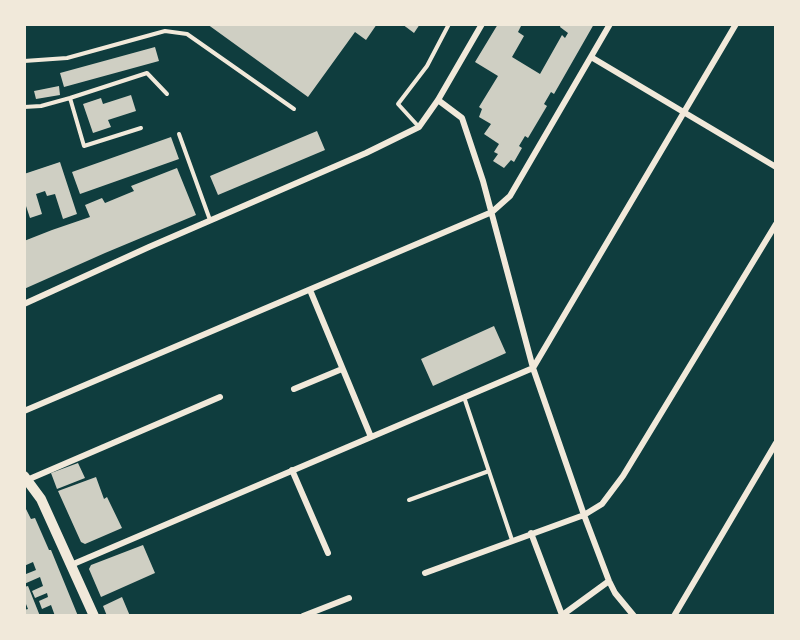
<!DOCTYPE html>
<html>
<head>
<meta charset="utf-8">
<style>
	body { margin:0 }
	#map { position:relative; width:800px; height:640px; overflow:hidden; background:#0f3d3e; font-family:Literata,serif }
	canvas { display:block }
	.frame { position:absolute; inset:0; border:26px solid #f1e9da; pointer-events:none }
</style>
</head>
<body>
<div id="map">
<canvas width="800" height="640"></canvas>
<div class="frame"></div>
</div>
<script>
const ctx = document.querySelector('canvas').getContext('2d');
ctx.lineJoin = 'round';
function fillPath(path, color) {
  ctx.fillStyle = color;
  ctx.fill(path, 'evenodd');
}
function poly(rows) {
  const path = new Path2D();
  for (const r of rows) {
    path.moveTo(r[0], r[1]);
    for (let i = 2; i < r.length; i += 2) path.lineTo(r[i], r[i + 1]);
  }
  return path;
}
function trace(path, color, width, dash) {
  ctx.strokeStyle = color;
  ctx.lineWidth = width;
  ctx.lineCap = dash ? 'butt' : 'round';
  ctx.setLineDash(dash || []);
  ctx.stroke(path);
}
fillPath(poly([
	[207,24,377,24,366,40,355,32,308,97],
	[402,24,420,24,414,33],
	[498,24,522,24,518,32,524,36,512,57,540,74,562,35,565,38,568,33,560,27,561,24,594,24,554,94,551,92,544,104,547,106,528,138,525,136,519,146,522,148,514,162,511,160,504,168,493,161,498,154,494,152,499,144,484,134,491,124,479,117,482,109,479,107,498,76,475,62],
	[155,47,159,61,64,87,60,73],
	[59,86,60,95,36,99,34,91],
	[131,95,136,111,108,120,111,127,93,133,83,104,101,98,103,104],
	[317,131,325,150,218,195,210,176],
	[171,137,179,159,80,194,72,172],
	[60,162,77,214,63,219,55,194,47,196,45,191,36,194,42,214,30,218,24,200,24,174],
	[177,168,196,215,105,253,24,289,24,241,52,230,90,217,85,205,102,198,105,203,134,191,131,186],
	[494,326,506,353,433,386,421,359],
	[78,463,85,478,57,489,51,473],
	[96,477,104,499,107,497,122,528,85,544,81,542,58,491],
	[24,505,31,519,35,518,49,550,51,550,78,616,55,616,51,605,42,609,39,601,48,597,47,593,35,598,32,591,43,586,40,577,24,584,26,574,36,570,33,562,24,566,24,551,26,550,24,544],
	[143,545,155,573,101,597,89,569,91,565],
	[28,586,40,616,24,616,24,610,28,609,24,599,24,587],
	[122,597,130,616,107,616,103,606]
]), '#cfcfc3');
trace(poly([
	[24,61,67,58,165,31,187,34,294,109],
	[70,98,84,146,141,128],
	[24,107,41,106,70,98,147,73,167,94],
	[419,127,398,104,427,66,449,24],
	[179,134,210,220],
	[464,397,512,540],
	[409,500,489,471]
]), '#f1e9da', 4);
trace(poly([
	[591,57,776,167],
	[438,100,462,118,483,181,533,368,584,515,609,581,615,593,634,616],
	[310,290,371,437],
	[24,304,149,247,366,153,419,127,438,100,482,24],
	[294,389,342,369],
	[24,411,492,212,510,196,610,24],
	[292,470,328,553],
	[27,480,220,397],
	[531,533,562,615],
	[71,565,533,368,736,24],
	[425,573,584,515,602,504,623,476,776,224],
	[303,616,349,598],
	[561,616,609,581],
	[674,616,776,443]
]), '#f1e9da', 6);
trace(poly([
	[24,476,41,499,94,616]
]), '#f1e9da', 10);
</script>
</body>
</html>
